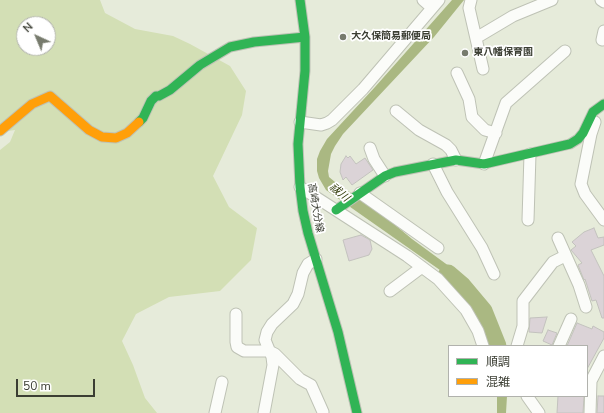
<!DOCTYPE html>
<html>
<head>
<meta charset="utf-8">
<style>
	body { margin:0 }
	#map { position:relative; width:604px; height:413px; overflow:hidden; background:#e6ebda; font-family:"Nunito Sans","Noto Sans JP",sans-serif }
	canvas { display:block }
	.legend { position:absolute; left:448px; top:345px; width:140px; height:52px; box-sizing:border-box; background:#fff; border:1px solid #b1b2ad; margin:0; padding:5px 7px; list-style:none; font-size:12px; color:#3b3e33 }
	.legend li { display:flex; align-items:center; gap:8px; height:20px }
	.legend b { width:20px; border:1px solid #b1b2ad }
	.north { position:absolute; left:16px; top:16px; width:40px; height:40px; box-sizing:border-box; background:#fff; border:1px solid #b1b2ad; border-radius:50%; rotate:316deg; font-size:11px; font-weight:700; line-height:16px; text-align:center; color:#3b3e33 }
	.north::after { content:''; display:block; margin:auto; width:14px; height:18px; background:#777b6d; clip-path:polygon(50% 0,100% 100%,50% 72%,0 100%) }
	.scale { position:absolute; left:16px; top:379px; width:79px; height:18px; box-sizing:border-box; border:2px solid #3b3e33; border-top:0; padding-left:5px; font-size:12px; line-height:14px; white-space:nowrap; color:#3b3e33; -webkit-text-stroke:3px #fff; paint-order:stroke }
</style>
</head>
<body>
<div id="map">
<canvas width="604" height="413"></canvas>
<ul class="legend">
<li><b style="height:5px;background:#30b455"></b>順調</li>
<li><b style="height:5px;background:#ff9f0a"></b>混雑</li>
</ul>
<div class="north">N</div>
<div class="scale">50 m</div>
</div>
<script>
const ctx = document.querySelector('canvas').getContext('2d');
ctx.lineJoin = 'round';
function fillPath(path, color) {
  ctx.fillStyle = color;
  ctx.fill(path, 'evenodd');
}
function poly(rows) {
  const path = new Path2D();
  for (const r of rows) {
    path.moveTo(r[0], r[1]);
    for (let i = 2; i < r.length; i += 2) path.lineTo(r[i], r[i + 1]);
  }
  return path;
}
function trace(path, color, width, dash) {
  ctx.strokeStyle = color;
  ctx.lineWidth = width;
  ctx.lineCap = dash ? 'butt' : 'round';
  ctx.setLineDash(dash || []);
  ctx.stroke(path);
}
function write(font, color, halo, rows, align = 'center') {
  ctx.font = font + ' "Nunito Sans","Noto Sans JP",sans-serif';
  ctx.lineWidth = 3.5;
  ctx.setLineDash([]);
  ctx.textBaseline = 'middle';
  ctx.strokeStyle = halo;
  ctx.fillStyle = color;
  for (const [text, x, y, turn = 0] of rows) {
    ctx.save();
    ctx.translate(x, y);
    ctx.rotate((+turn || 0) * Math.PI / 180);
    ctx.textAlign = isNaN(turn) ? turn : align;
    if (halo) ctx.strokeText(text, 0, 0);
    ctx.fillText(text, 0, 0);
    ctx.restore();
  }
}
fillPath(poly([
	[0,0,100,0,105,13,135,29,173,36,190,44,230,66,246,91,242,115,213,176,229,207,257,228,251,260,220,291,169,297,136,314,122,341,133,365,145,398,157,413,0,413,0,150,10,142,15,130,0,132],
	[24,24,48,24,48,48,24,48]
]), '#d3dfb5');
fillPath(poly([
	[452,0,464,0,434,37,343,134,335,146,331,154,328,171,329,177,335,182,383,215,412,239,468,280,467,282,491,307,498,327,504,346,494,346,477,306,476,299,447,275,326,190,319,178,317,171,317,159,320,151,327,139,375,87],
	[497,396,507,396,506,413,497,413]
]), '#aab882');
trace(poly([
	[448,274,462,286,483,311,497,346]
]), '#aab882', 19);
const building = poly([
	[346,156,348,158,350,156,356,164,365,158,373,170,352,185,346,177,343,180,340,172,341,164,346,156],
	[594,228,598,238,604,237,604,245,591,250,604,276,604,318,602,318,596,300,592,301,585,279,584,280,578,265,582,263,571,250,576,246,572,242,584,232,594,228],
	[361,235,370,240,372,249,369,255,349,261,343,240,361,235],
	[547,317,542,333,529,332,530,318,547,317],
	[577,323,592,329,593,326,604,332,604,338,587,369,587,346,567,346,577,323],
	[548,330,557,333,552,345,543,341,548,330],
	[558,396,584,396,583,413,557,413,558,396],
	[598,396,604,396,604,413,597,413,598,396]
]);
fillPath(building, '#dbd3d7');
trace(building, '#c3c2be', 1);
const street = poly([
	[423,0,432,8],
	[471,0,469,8,483,69],
	[601,0,604,2],
	[476,38,513,16,552,0],
	[602,40,604,31],
	[457,73,469,99,472,117,485,130,496,133],
	[396,111,419,130,446,145,451,150,456,160],
	[300,122,321,125,327,123,332,120,363,89,439,0],
	[595,122,591,134,581,184,585,194,604,220],
	[370,148,374,159,385,176],
	[433,164,447,192,482,248,494,274],
	[484,164,506,103,565,51],
	[300,187,407,256,438,279,466,310,478,331,483,346],
	[360,193,438,248],
	[528,220,530,154],
	[558,238,579,285,586,307],
	[390,291,422,267],
	[236,314,236,342,237,347,244,351,269,351,275,354,300,379,311,385,323,412],
	[517,346,523,326,523,301,553,262,565,256],
	[559,346,571,319],
	[527,396,539,413],
	[215,413,222,382],
	[264,413,273,365,272,357,265,340,267,332,272,324,293,304,298,294,303,273,308,264,316,259],
	[590,413,591,381,604,356]
]);
const fast = poly([
	[300,0,305,37,305,71,298,144,300,187,303,211,308,233,338,332,357,413],
	[139,122,143,118,151,101,156,96,159,96,170,90,200,65,230,47,254,42,305,37],
	[336,210,385,176,395,172,456,160,484,164,570,144,578,139,583,133,593,112,604,104]
]);
const slow = poly([
	[0,131,32,104,50,96,89,130,102,137,116,138,127,133,139,122]
]);
trace(street, '#bec2b5', 13);
trace(fast, '#bec2b5', 11);
trace(slow, '#bec2b5', 11);
trace(street, '#fbfcf9', 11);
trace(fast, '#30b455', 9);
trace(slow, '#ff9f0a', 9);
for (const [x, y, r, color] of [
	[343,37,4,"#777b6d"],
	[465,53,4,"#777b6d"]
]) {
  const dot = new Path2D();
  dot.arc(x, y, r, 0, 2 * Math.PI);
  ctx.fillStyle = color;
  ctx.fill(dot);
  trace(dot, '#fff', 1.5);
}
write('bold 10px', '#3b3e33', '#fff', [
	["大久保簡易郵便局",351,37],
	["東八幡保育園",473,53]
], 'left');
write('10px', '#3b3e33', '#fff', [
	["高崎大分線",315,208,80]
]);
write('italic 11px', '#2b3500', '#fff', [
	["祓川",339,193,40]
]);
</script>
</body>
</html>
